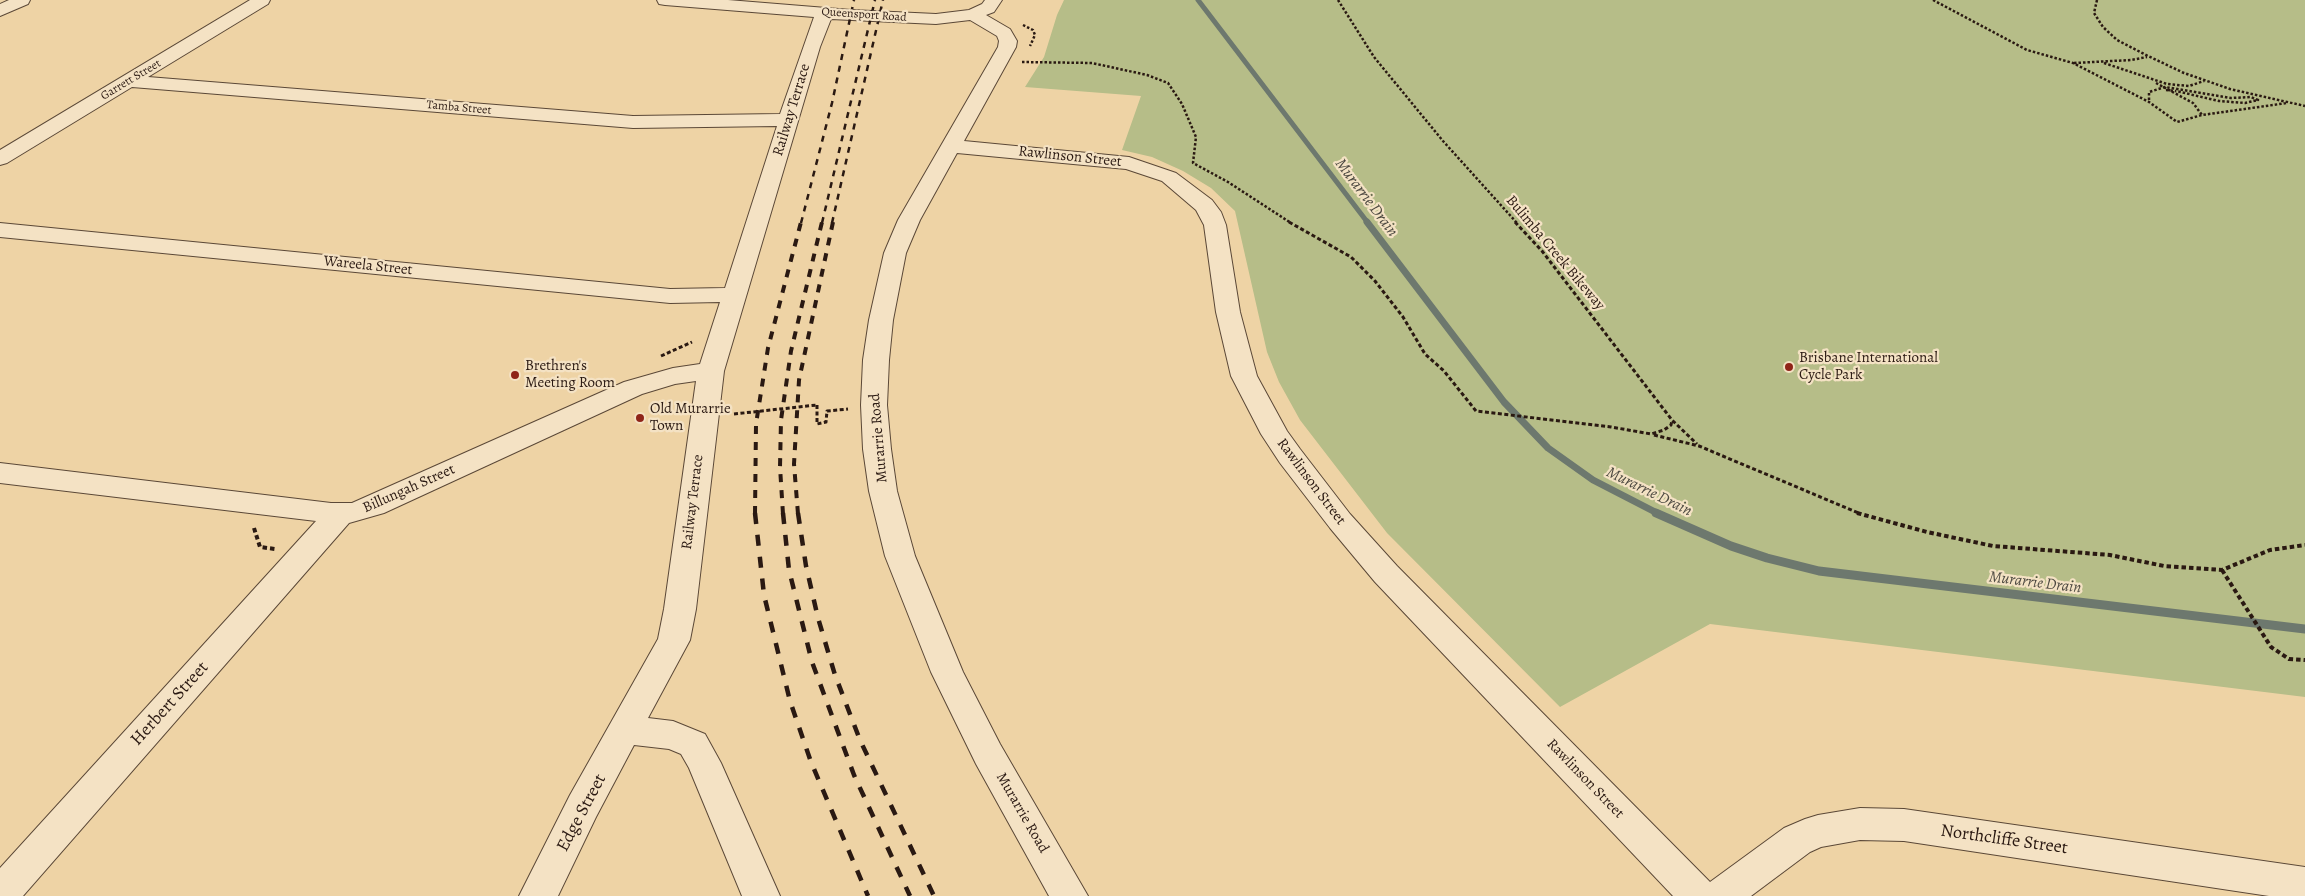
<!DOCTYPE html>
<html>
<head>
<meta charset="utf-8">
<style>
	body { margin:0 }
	canvas { display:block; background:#eed3a5 }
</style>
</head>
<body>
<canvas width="2305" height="896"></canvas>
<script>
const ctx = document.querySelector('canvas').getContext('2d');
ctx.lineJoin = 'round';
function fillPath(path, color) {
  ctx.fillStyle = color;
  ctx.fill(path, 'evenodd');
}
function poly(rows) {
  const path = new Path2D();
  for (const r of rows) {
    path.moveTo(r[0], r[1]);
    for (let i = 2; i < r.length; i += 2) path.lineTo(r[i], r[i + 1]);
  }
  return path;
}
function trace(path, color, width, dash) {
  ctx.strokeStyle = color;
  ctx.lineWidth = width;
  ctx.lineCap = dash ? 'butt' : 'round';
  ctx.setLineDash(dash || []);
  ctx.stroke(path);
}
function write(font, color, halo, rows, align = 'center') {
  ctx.font = font + ' Alegreya,serif';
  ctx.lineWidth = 4.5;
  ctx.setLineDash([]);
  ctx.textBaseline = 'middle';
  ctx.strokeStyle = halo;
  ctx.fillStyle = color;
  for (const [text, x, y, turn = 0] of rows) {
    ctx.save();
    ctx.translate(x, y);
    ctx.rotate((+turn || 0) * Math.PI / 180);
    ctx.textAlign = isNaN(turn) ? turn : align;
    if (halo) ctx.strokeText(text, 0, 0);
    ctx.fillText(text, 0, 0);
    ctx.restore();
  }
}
fillPath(poly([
	[1064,0,2305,0,2305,697,1710,624,1560,707,1387,533,1300,420,1279,382,1267,352,1235,211,1211,188,1183,171,1152,157,1122,150,1141,96,1025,87,1044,57,1057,15]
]), '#b6bd88');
trace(poly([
	[1198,0,1368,223]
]), '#6d786e', 5);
trace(poly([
	[1367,222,1504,402,1548,448,1593,480,1659,514]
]), '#6d786e', 7);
trace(poly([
	[1656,513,1731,546,1767,558,1819,571,2305,629]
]), '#6d786e', 9);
const minor = poly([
	[9,0,30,0,28,4,0,16,0,4,9,0],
	[250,0,270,0,268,4,148,77,633,116,780,114,814,17,665,5,659,4,657,0,728,0,851,10,936,14,969,10,982,4,985,0,1002,0,994,12,986,15,1010,29,1017,41,1016,47,964,141,1129,157,1176,173,1212,200,1221,212,1226,225,1240,312,1257,376,1287,431,1300,449,1350,514,1397,566,1710,882,1784,828,1805,819,1818,815,1860,808,1904,809,2305,867,2305,896,2269,896,1904,841,1860,840,1821,847,1810,852,1751,896,1673,896,1375,582,1330,528,1280,463,1261,434,1231,376,1216,312,1204,225,1196,210,1162,181,1126,169,957,153,920,220,906,253,893,320,889,360,887,405,891,449,897,491,915,556,963,672,1000,744,1088,896,1049,896,976,764,931,672,885,556,869,491,863,449,861,405,863,360,869,320,884,253,898,220,998,47,999,41,997,36,970,20,936,24,831,19,820,47,724,371,696,609,690,640,648,718,673,721,705,734,721,763,780,896,742,896,689,768,681,754,669,749,634,745,596,817,558,896,519,896,570,795,658,639,664,609,696,381,675,384,642,394,384,513,349,523,23,896,0,896,0,868,316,521,0,483,0,463,331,503,352,503,624,382,673,368,700,364,720,302,670,303,0,237,0,223,670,289,725,288,777,126,633,128,132,87,7,163,0,165,0,150,250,0]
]);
trace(minor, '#5b4837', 2);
trace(poly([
	[1338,0,1374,57,1443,141,1517,223],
	[1933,0,2027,50,2073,63,2149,102,2177,122,2202,115,2287,103],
	[2097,0,2094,13,2103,27,2117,40,2148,56,2184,73,2230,89,2305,106],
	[1023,25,1033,30,1035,35,1030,46],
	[1022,62,1092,63,1147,75,1168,83,1182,104,1196,137,1193,163,1228,182,1291,223],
	[2074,63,2131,60,2147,57],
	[2104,63,2167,84,2189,86,2204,81],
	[2156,83,2193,103,2202,115],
	[2149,100,2149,92,2165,87,2231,98,2251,97,2258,100,2245,103,2219,101,2176,91]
]), '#2a1912', 2.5, [2.5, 2]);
trace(poly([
	[1289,222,1351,257,1375,281,1403,317,1425,354,1444,371,1476,411,1611,427,1651,434,1664,430,1671,425,1672,420],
	[1515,222,1542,251,1672,420,1697,444],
	[661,356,692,342],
	[817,405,817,424,826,422,827,411,848,409],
	[1654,435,1699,446,1861,514]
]), '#2a1912', 3, [4, 2.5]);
trace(poly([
	[1857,513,1927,532,1993,546,2110,555,2164,566,2222,570,2270,550,2305,545],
	[254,528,260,547,275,549],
	[2222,570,2271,647,2289,659,2305,660]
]), '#2a1912', 4, [4.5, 3]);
fillPath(minor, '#f4e2c4');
trace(poly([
	[801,223,832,103,854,0],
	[822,223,875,0],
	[832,223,883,0]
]), '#2a1912', 2.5, [6, 6]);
trace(poly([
	[755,514,756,424,768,348,801,222],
	[783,514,780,467,781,420,791,351,822,222],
	[798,514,794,464,799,380,833,222]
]), '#2a1912', 4, [8, 8]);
trace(poly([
	[755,513,764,595,790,701,811,762,868,896],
	[783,513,789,570,812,662,854,775,910,896],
	[798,513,806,566,818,618,835,675,860,740,934,896]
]), '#2a1912', 4.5, [11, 11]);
trace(poly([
	[2166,90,2176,91]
]), '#2a1912', 2.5, [2.5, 2]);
trace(poly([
	[734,414,817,405]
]), '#2a1912', 3, [4, 2.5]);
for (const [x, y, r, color] of [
	[1789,367,5,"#8f2418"],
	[515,375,5,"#8f2418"],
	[640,418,5,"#8f2418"]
]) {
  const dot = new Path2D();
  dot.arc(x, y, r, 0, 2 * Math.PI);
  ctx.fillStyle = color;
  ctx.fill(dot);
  trace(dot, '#f4e2c4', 2);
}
write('12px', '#2a1912', '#f4e2c4', [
	["Queensport Road",864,15,4],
	["Garrett Street",131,80,-31],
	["Tamba Street",459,108,5]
]);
write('15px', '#2a1912', '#f4e2c4', [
	["Railway Terrace",792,110,-73],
	["Rawlinson Street",1070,157,6],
	["Bulimba Creek Bikeway",1555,253,50],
	["Wareela Street",368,266,6],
	["Murarrie Road",879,438,-95],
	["Rawlinson Street",1311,482,53],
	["Billungah Street",409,489,-24],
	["Railway Terrace",693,502,-83],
	["Rawlinson Street",1585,779,46],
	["Murarrie Road",1022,813,60]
]);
write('15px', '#2a1912', '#f4e2c4', [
	["Brisbane International",1799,358],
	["Cycle Park",1799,375],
	["Brethren's",525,366],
	["Meeting Room",525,383],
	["Old Murarrie",650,409],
	["Town",650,426]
], 'left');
write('italic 16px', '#4c4840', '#f4e2c4', [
	["Murarrie Drain",1366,198,53],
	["Murarrie Drain",1649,492,26],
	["Murarrie Drain",2035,583,7]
]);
write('18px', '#2a1912', '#f4e2c4', [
	["Herbert Street",170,704,-48],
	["Edge Street",582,813,-62],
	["Northcliffe Street",2004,840,8]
]);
</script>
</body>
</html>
